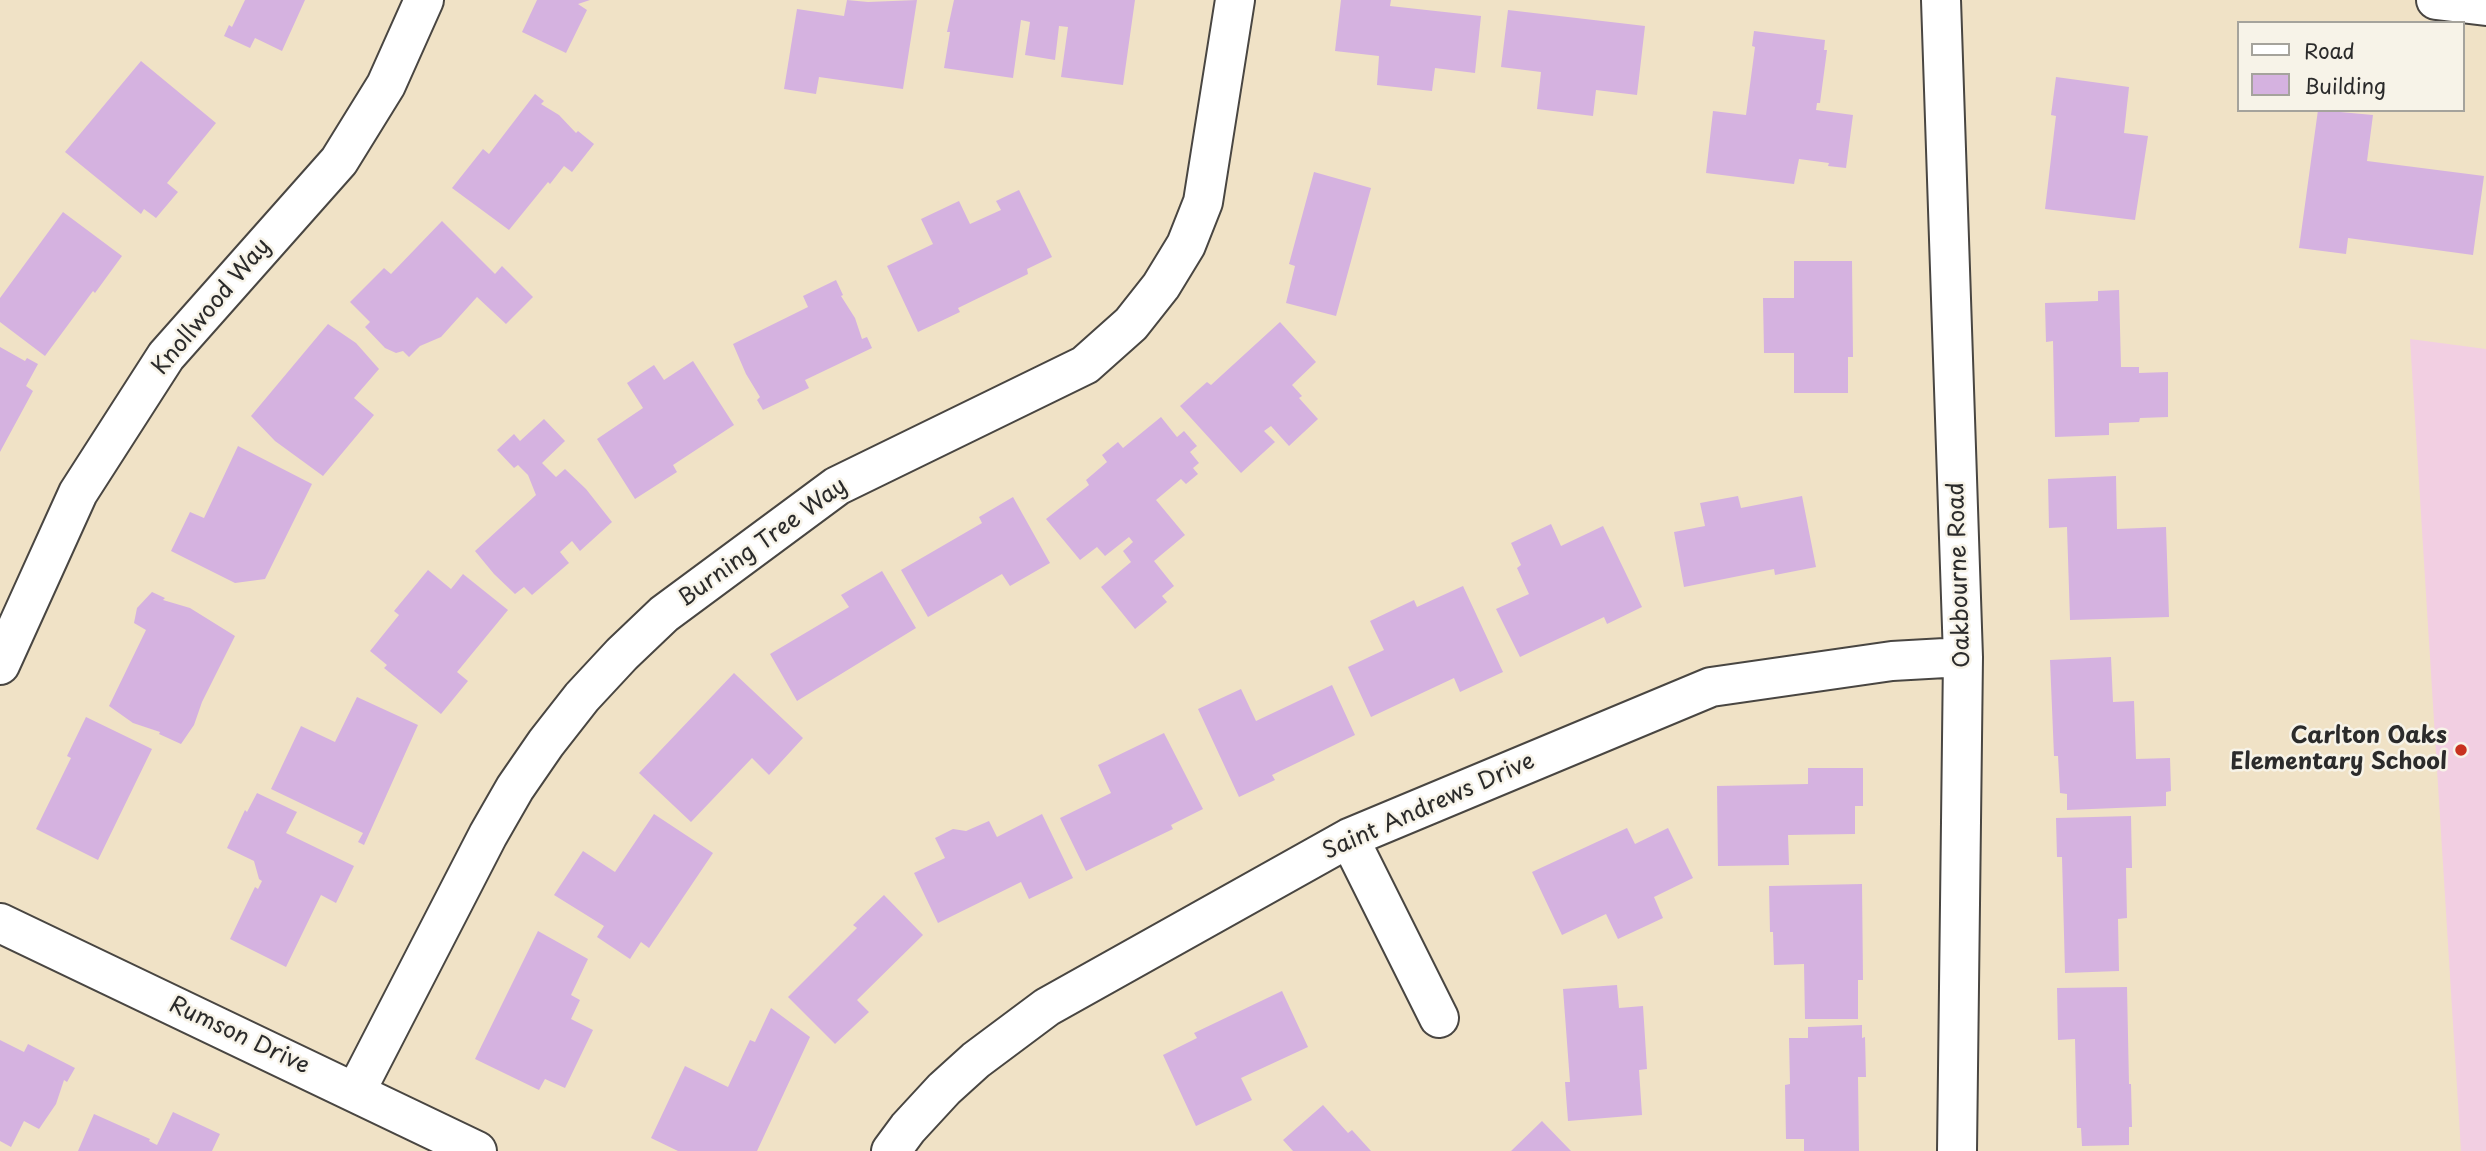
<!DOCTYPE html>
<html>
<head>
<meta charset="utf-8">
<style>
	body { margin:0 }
	#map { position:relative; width:2486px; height:1151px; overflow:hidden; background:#f0e2c6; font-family:"Playpen Sans",sans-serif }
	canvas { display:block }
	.legend { position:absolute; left:2237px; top:21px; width:228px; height:91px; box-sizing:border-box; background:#f7f3e8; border:2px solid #a5a39c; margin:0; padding:9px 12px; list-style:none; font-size:21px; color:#2b2b2b }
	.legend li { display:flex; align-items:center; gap:14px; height:35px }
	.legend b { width:35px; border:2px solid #a5a39c }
</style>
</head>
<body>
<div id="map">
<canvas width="2486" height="1151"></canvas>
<ul class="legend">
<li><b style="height:9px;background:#fff"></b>Road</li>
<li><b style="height:19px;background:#d5b2e0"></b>Building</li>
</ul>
</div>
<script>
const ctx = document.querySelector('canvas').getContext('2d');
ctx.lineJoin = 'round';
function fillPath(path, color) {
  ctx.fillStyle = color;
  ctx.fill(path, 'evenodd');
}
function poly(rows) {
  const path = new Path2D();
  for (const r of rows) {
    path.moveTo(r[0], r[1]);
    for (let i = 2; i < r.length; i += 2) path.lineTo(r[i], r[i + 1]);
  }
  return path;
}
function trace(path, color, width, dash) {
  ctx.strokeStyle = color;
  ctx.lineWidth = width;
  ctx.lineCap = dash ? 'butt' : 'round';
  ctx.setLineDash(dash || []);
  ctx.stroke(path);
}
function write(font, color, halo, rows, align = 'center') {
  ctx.font = font + ' "Playpen Sans",sans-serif';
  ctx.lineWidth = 5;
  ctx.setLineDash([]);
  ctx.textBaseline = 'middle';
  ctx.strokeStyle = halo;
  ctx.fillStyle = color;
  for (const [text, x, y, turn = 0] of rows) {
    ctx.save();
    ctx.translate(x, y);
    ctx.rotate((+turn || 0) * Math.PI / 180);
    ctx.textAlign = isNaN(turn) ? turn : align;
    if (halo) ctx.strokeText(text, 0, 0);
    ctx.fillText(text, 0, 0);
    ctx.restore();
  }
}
fillPath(poly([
	[2410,339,2486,349,2486,1151,2461,1151]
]), '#f2cfe2');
fillPath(poly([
	[245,0,305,0,282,51,255,38,250,48,224,36,229,25,232,27],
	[537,0,590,0,578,4,587,10,566,53,522,32],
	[847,0,868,2,917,0,903,89,819,77,816,94,784,89,797,9,844,16],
	[954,0,1135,0,1123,85,1061,77,1068,27,1059,26,1055,60,1025,55,1030,22,1021,20,1013,78,944,68,950,32,947,32],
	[1341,0,1391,0,1390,6,1481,16,1475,73,1435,68,1432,91,1377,85,1379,56,1335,51],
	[1508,10,1645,26,1637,95,1596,90,1593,116,1537,109,1541,72,1501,67],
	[1754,31,1825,40,1824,50,1827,50,1820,103,1817,103,1816,110,1853,115,1846,168,1828,166,1829,163,1799,159,1794,184,1706,173,1713,111,1746,115,1755,47,1752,46],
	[141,61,216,123,167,183,178,192,156,218,144,209,141,214,65,152],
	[2056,77,2129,87,2124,133,2148,136,2135,220,2045,209,2056,116,2051,115],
	[535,94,544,101,541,104,559,115,576,133,578,131,594,144,572,172,564,166,550,184,548,182,509,230,452,188,483,149,489,154],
	[2318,110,2373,115,2367,161,2484,176,2473,255,2348,238,2346,254,2299,248],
	[1314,172,1371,188,1336,316,1286,303,1295,266,1289,264],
	[1019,190,1052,257,1027,269,1028,274,958,308,960,312,918,332,887,266,933,244,921,219,959,201,970,224,1001,210,996,201],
	[63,212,122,256,95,293,93,291,45,356,0,322,0,298],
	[442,221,495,274,502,266,533,297,506,324,477,297,441,337,420,346,409,357,403,351,396,353,385,348,365,327,370,322,350,302,384,268,391,274],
	[1794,261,1852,261,1853,357,1848,357,1848,393,1794,393,1794,353,1764,353,1763,298,1794,298],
	[836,280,843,295,841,296,855,318,862,339,867,337,872,348,805,380,809,388,763,410,757,400,760,397,746,374,733,344,808,307,803,296],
	[2119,290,2121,367,2139,367,2139,373,2168,372,2168,417,2140,418,2139,422,2109,423,2109,435,2055,437,2053,341,2046,342,2045,303,2098,301,2098,291],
	[1280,322,1316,362,1292,385,1302,396,1299,398,1318,419,1289,446,1271,426,1264,431,1275,442,1241,473,1180,406,1207,382,1211,385],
	[328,324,356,343,379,369,354,398,374,415,323,476,275,441,251,416],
	[0,347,25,361,27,358,38,364,26,386,33,391,0,452],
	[693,361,734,425,673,465,677,472,635,499,597,439,643,408,627,383,654,365,664,380],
	[1161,417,1177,437,1184,431,1197,446,1190,452,1199,463,1193,468,1198,474,1186,484,1181,479,1156,500,1185,535,1154,561,1174,586,1162,596,1167,602,1135,629,1101,587,1131,562,1123,551,1133,542,1129,537,1105,556,1097,547,1080,560,1046,519,1089,485,1086,480,1107,462,1102,455,1118,442,1123,448],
	[544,419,565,441,542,463,556,477,565,469,586,489,612,522,580,551,572,541,560,552,569,563,532,595,524,587,515,594,494,574,475,551,536,495,528,475,518,465,514,468,497,450,514,434,520,441],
	[238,446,312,484,265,579,235,583,171,551,190,512,204,518],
	[2116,476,2117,529,2166,527,2169,617,2070,620,2067,527,2049,528,2048,479],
	[1738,496,1741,508,1802,496,1816,567,1775,575,1774,569,1684,587,1674,532,1705,526,1700,503],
	[1013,497,1050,563,1010,586,1002,574,928,617,901,570,982,523,979,517],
	[1551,524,1561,546,1603,526,1642,607,1607,624,1604,617,1520,657,1496,609,1529,594,1517,568,1521,565,1511,543],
	[428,570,451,589,463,574,508,610,457,672,468,681,441,714,384,668,387,665,370,651,399,615,394,611],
	[882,571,916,628,797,701,770,654,849,607,841,595],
	[1463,586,1503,672,1460,692,1454,678,1371,717,1348,667,1384,650,1370,621,1414,600,1417,607],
	[152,592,165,598,163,600,190,608,235,636,202,702,194,725,181,744,159,734,160,732,133,723,109,706,146,630,134,623,137,608],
	[2111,657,2113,702,2134,701,2136,759,2170,758,2171,791,2166,792,2166,806,2067,810,2067,794,2060,793,2058,756,2054,756,2050,660],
	[734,673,803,738,769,775,752,758,691,822,639,773],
	[1332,685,1355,735,1272,775,1275,780,1239,797,1198,709,1241,689,1256,721],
	[357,697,418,725,364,845,358,842,363,833,271,789,301,726,335,742],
	[86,717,152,749,98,860,36,829,71,758,67,756],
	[1164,733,1203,809,1171,825,1173,829,1086,871,1060,818,1111,793,1098,765],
	[1808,768,1863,768,1863,806,1855,806,1855,834,1788,835,1789,865,1718,866,1717,786,1808,784],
	[257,793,297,812,286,833,354,866,336,903,321,895,286,967,230,939,255,887,258,889,262,881,259,879,254,861,227,848,245,810,247,812],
	[654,814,713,853,649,948,641,942,630,959,597,937,604,926,554,895,583,851,615,872],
	[1042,814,1073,878,1029,899,1021,882,938,923,914,873,945,858,935,838,953,829,966,831,989,821,997,837],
	[2131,816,2132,868,2126,868,2127,918,2118,919,2119,971,2065,973,2062,857,2057,857,2056,818],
	[1627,828,1635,844,1668,828,1693,878,1654,897,1663,918,1618,939,1606,914,1562,935,1532,872],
	[1862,884,1863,980,1858,980,1858,1019,1805,1019,1804,964,1774,965,1773,932,1770,932,1769,886],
	[884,895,923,935,857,1000,869,1012,835,1044,788,997,857,928,853,925],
	[538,931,588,959,571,995,580,1000,571,1019,593,1030,565,1088,545,1079,539,1090,475,1059],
	[1617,985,1619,1008,1643,1006,1647,1069,1639,1070,1642,1115,1568,1121,1565,1082,1570,1082,1563,989],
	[2127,987,2129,1084,2131,1084,2132,1127,2129,1127,2129,1145,2082,1146,2081,1128,2077,1128,2075,1039,2058,1040,2057,988],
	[1282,991,1308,1047,1241,1078,1252,1100,1196,1126,1163,1055,1197,1038,1194,1033],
	[771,1008,810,1037,757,1151,678,1151,651,1138,685,1066,728,1087,750,1040,755,1042],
	[1862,1025,1862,1038,1865,1037,1866,1077,1858,1077,1859,1151,1804,1151,1804,1139,1786,1139,1785,1085,1790,1084,1789,1038,1808,1038,1808,1027],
	[0,1040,24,1052,28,1044,75,1068,67,1082,64,1080,56,1104,39,1129,24,1121,11,1147,0,1141],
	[1323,1105,1348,1133,1352,1130,1371,1151,1293,1151,1283,1140],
	[173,1112,220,1134,212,1151,78,1151,94,1114,150,1139,149,1141,157,1145],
	[1542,1121,1571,1151,1511,1151]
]), '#d5b2e0');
const minor = poly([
	[1941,0,1963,657,1957,1151],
	[0,665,78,493,166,356,339,161,386,85,424,0],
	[1349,838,1439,1018],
	[0,923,477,1151],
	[356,1091,488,835,515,788,546,743,582,697,622,654,664,614,837,486,1085,365,1131,324,1161,286,1186,245,1203,202,1235,0],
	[891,1151,908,1128,944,1089,976,1060,1047,1007,1349,838,1711,687,1892,661,1963,657]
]);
const secondary = poly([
	[2436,0,2486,6]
]);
trace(minor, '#494642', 42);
trace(secondary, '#494642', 42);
trace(minor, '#fff', 38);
trace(secondary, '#fff', 38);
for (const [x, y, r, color] of [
	[2461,750,7,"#c8321e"]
]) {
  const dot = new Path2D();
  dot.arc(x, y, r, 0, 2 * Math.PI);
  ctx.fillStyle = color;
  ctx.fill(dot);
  trace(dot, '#f7f3e8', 2.5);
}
write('23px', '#2b2b2b', '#f7f3e8', [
	["Knollwood Way",212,307,-50],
	["Burning Tree Way",763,543,-36],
	["Oakbourne Road",1960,575,-92],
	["Saint Andrews Drive",1429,807,-24],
	["Rumson Drive",239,1036,25]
]);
write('bold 23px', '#2b2b2b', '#f7f3e8', [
	["Carlton Oaks",2447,737],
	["Elementary School",2447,763]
], 'right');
</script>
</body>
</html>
